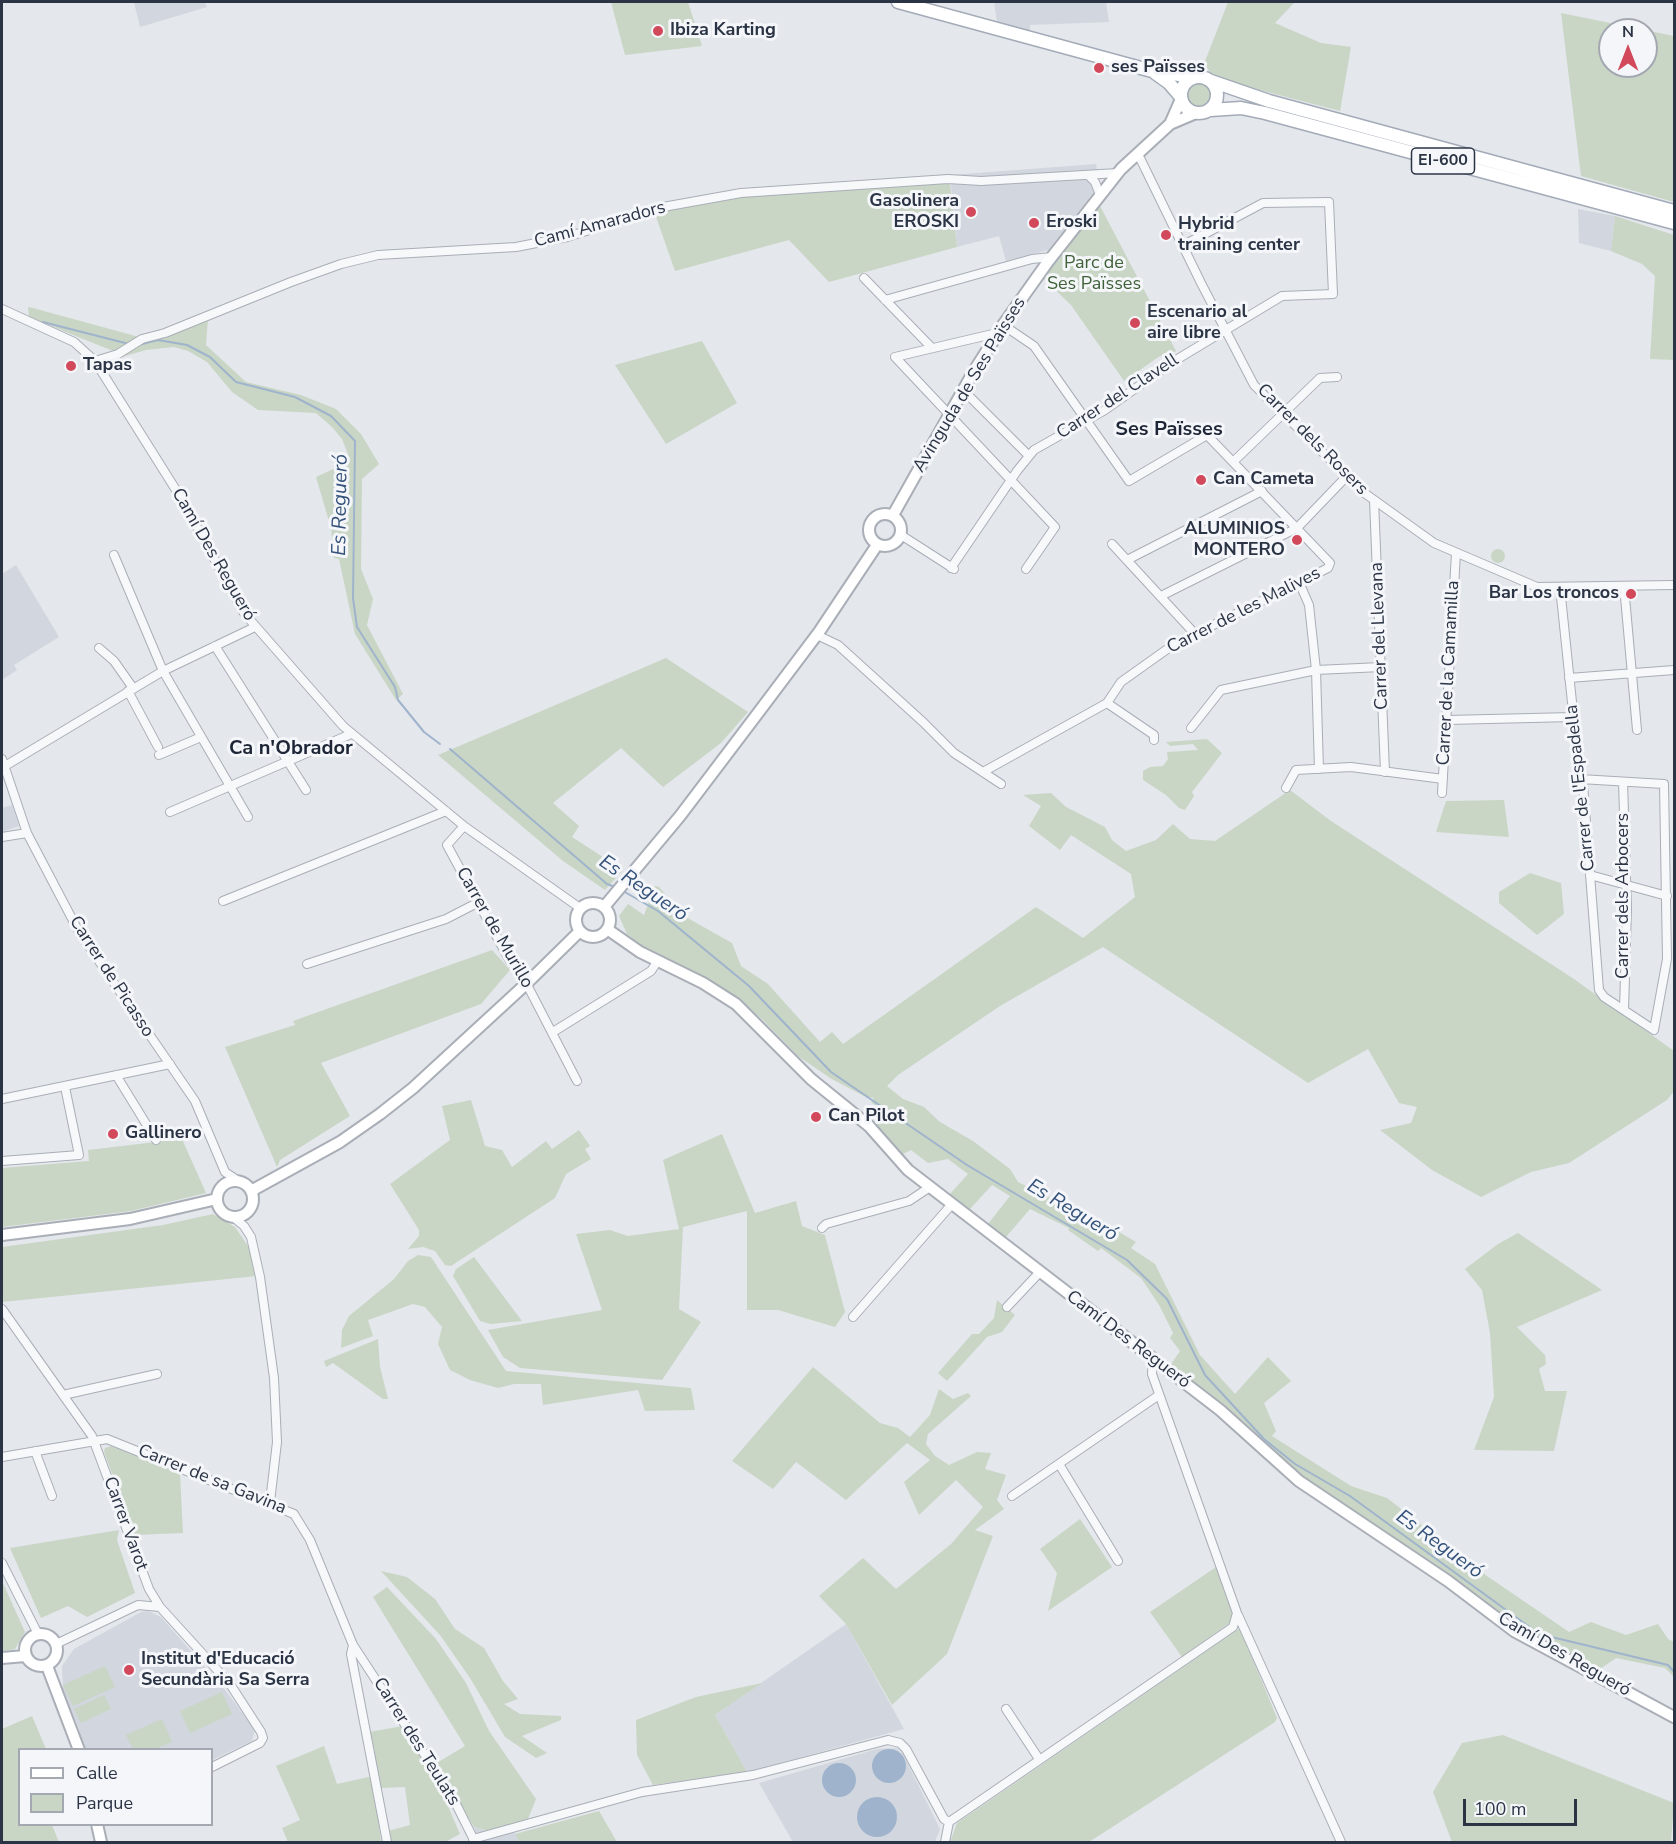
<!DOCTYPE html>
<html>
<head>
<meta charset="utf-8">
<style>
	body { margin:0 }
	#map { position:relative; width:1676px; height:1844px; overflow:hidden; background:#e4e7ec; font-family:"Nunito Sans",sans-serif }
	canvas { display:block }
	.frame { position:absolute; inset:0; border:3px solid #2b3445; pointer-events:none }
	.legend { position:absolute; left:18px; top:1748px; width:195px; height:78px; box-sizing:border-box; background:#f4f6f9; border:2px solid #a4a8b1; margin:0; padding:8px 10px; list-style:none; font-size:18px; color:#2b3445 }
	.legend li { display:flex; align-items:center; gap:12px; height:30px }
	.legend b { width:30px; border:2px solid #a4a8b1 }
	.north { position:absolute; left:1598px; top:18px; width:60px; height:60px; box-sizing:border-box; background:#f4f6f9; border:2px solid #a4a8b1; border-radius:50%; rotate:0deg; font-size:16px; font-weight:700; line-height:24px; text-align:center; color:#2b3445 }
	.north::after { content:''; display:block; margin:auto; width:21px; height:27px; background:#d1495b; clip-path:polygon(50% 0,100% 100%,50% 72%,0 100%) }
	.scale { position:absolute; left:1463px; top:1799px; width:114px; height:27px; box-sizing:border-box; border:3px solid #2b3445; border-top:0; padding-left:8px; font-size:18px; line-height:21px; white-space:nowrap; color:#2b3445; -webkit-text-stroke:4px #f4f6f9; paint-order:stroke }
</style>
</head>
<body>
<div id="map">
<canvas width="1676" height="1844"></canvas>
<div class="frame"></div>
<ul class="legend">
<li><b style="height:8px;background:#fff"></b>Calle</li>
<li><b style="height:16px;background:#c9d6c5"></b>Parque</li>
</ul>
<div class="north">N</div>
<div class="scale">100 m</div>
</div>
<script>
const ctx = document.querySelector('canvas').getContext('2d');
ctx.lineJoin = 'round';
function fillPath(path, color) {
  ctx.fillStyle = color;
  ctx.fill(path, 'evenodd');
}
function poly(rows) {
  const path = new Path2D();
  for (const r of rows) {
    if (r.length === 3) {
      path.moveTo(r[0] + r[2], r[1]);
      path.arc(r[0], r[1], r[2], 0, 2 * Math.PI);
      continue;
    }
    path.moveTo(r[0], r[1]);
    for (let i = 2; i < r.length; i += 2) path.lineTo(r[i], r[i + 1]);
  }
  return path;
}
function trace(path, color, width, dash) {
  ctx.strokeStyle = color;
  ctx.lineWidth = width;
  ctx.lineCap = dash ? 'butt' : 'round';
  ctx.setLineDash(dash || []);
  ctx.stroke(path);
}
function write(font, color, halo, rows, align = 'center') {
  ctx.font = font + ' "Nunito Sans",sans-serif';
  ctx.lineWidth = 6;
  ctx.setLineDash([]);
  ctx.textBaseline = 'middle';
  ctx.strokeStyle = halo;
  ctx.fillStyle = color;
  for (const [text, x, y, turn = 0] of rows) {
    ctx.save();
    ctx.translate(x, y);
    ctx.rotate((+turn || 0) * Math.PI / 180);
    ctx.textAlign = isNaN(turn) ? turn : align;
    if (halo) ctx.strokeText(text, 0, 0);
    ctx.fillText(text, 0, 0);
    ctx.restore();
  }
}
fillPath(poly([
	[134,2,205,2,207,7,140,27],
	[994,2,1106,2,1109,22,1030,25,1030,32,997,22],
	[1096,164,1099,185,1048,250,1006,261,999,236,957,247,950,175],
	[1578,209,1615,216,1611,251,1579,243],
	[16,565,59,637,14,665,17,670,2,680,2,574],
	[12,805,19,826,2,832,2,808],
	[148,1611,161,1617,226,1691,255,1730,252,1741,212,1760,212,1750,85,1749,78,1726,63,1691,62,1666,74,1649,141,1612],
	[846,1624,904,1729,747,1772,715,1715],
	[896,1748,903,1754,940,1829,935,1842,793,1842,759,1783,877,1749],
	[511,1825,519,1842,480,1842,474,1827,489,1831]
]), '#d2d6de');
fillPath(poly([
	[611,2,688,2,702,46,625,55],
	[1228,2,1294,3,1275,23,1321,43,1351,47,1340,111,1229,82,1210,72,1204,64],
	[1561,13,1674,36,1674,202,1581,176],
	[1610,30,1646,30,1646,66,1610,66],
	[1198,95,14],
	[950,183,957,247,829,282,789,240,675,271,655,214,677,206,747,195],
	[1099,204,1176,351,1165,357,1160,356,1124,381,1071,305,1043,278],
	[1615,216,1674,235,1674,360,1650,359,1655,276,1642,264,1611,251],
	[28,307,33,308,139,337,113,351,29,317],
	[208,319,206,345,246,382,301,395,336,409,361,434,379,464,362,479,361,569,373,599,367,625,403,694,396,700,355,634,339,559,334,558,331,528,316,477,344,464,348,454,342,439,332,427,316,413,258,410,232,392,207,362,188,351,174,347,146,350,101,363,125,353,136,345],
	[702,341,737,403,666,444,615,365],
	[1498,556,7],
	[666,658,748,712,721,743,663,787,621,748,553,803,579,826,572,837,623,870,605,890,563,861,438,755],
	[1207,739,1222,753,1192,792,1194,796,1185,810,1179,808,1166,795,1143,780,1143,771,1150,767,1163,766,1168,759,1167,752,1198,750,1193,744,1170,746,1166,742],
	[1290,790,1331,821,1574,979,1674,1051,1674,1091,1667,1100,1569,1163,1531,1172,1481,1197,1432,1170,1380,1130,1411,1123,1417,1107,1399,1103,1368,1049,1308,1083,1103,947,1000,1006,898,1075,887,1086,903,1099,924,1107,940,1122,973,1141,1010,1169,1018,1182,1052,1199,1055,1194,1136,1242,1131,1248,1155,1264,1200,1355,1235,1394,1268,1357,1291,1381,1264,1403,1276,1431,1272,1436,1351,1486,1387,1498,1487,1576,1569,1632,1591,1622,1626,1635,1658,1624,1668,1639,1674,1642,1674,1677,1665,1668,1616,1658,1597,1671,1529,1636,1457,1581,1362,1520,1282,1462,1225,1412,1210,1395,1169,1367,1180,1351,1170,1338,1173,1333,1159,1305,1141,1278,1101,1248,1098,1251,1068,1230,1069,1228,1030,1209,1006,1237,988,1224,1010,1196,992,1185,969,1210,950,1194,968,1174,948,1159,928,1163,911,1150,901,1155,874,1125,891,1117,871,1102,874,1098,864,1096,830,1078,798,1056,762,1019,735,998,660,960,627,934,619,916,628,904,644,915,655,886,659,887,684,916,732,943,741,966,768,984,820,1042,832,1032,843,1044,1036,907,1083,938,1135,897,1131,874,1071,835,1060,850,1029,826,1041,806,1023,795,1051,793,1066,807,1105,827,1112,840,1126,851,1156,840,1173,824,1190,839,1215,841],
	[1504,800,1509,837,1436,832,1446,801],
	[1530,873,1561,883,1564,914,1537,935,1499,903,1499,892],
	[492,950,510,970,481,1004,321,1063,350,1116,280,1160,277,1167,225,1047,295,1025,293,1021],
	[471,1100,485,1146,502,1150,512,1167,546,1141,552,1149,579,1130,590,1146,585,1149,591,1159,566,1174,555,1198,451,1266,445,1265,435,1251,423,1247,408,1249,419,1236,419,1230,390,1184,450,1140,442,1106],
	[722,1134,755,1213,796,1201,802,1226,825,1235,845,1312,835,1327,778,1310,747,1310,747,1211,683,1227,679,1309,701,1322,662,1380,520,1368,503,1357,488,1330,602,1310,576,1234,610,1230,628,1236,679,1229,663,1160],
	[182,1139,206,1193,131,1211,2,1227,2,1168,89,1161,88,1150],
	[213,1214,235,1227,250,1249,257,1276,2,1302,2,1247,163,1225],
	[1518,1233,1602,1290,1517,1327,1545,1355,1546,1364,1539,1369,1545,1391,1567,1391,1554,1451,1474,1450,1494,1397,1490,1333,1482,1290,1465,1269,1498,1244],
	[418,1255,431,1257,506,1371,691,1388,695,1410,645,1411,638,1390,543,1405,541,1384,514,1384,498,1388,470,1380,450,1370,438,1344,442,1327,425,1307,413,1304,368,1320,373,1336,341,1348,342,1330,349,1316,394,1279,408,1261],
	[474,1257,522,1321,490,1324,480,1321,453,1276,456,1269],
	[997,1300,1015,1315,1002,1332,987,1337,947,1381,938,1373,972,1334,979,1334,994,1318],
	[378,1339,380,1367,388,1399,383,1399,333,1363,326,1367,324,1361],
	[813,1367,880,1423,898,1428,910,1437,930,1415,939,1389,953,1399,968,1393,971,1396,928,1434,926,1444,935,1456,949,1465,977,1452,991,1453,985,1469,1006,1475,997,1500,1004,1509,975,1530,993,1536,947,1654,892,1705,846,1624,819,1596,863,1558,896,1589,951,1544,983,1507,956,1480,919,1515,904,1482,930,1460,907,1443,846,1500,796,1462,773,1489,732,1461],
	[111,1446,180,1473,183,1533,135,1535,104,1452,105,1448],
	[1080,1519,1112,1567,1048,1611,1057,1573,1040,1549],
	[119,1530,117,1540,135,1593,87,1617,68,1606,41,1618,10,1548],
	[1216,1567,1235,1619,1182,1657,1150,1612],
	[381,1571,407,1577,435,1599,455,1629,484,1648,503,1681,518,1699,504,1704,520,1714,561,1716,561,1720,522,1736,547,1753,536,1758,505,1737,470,1678,440,1635],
	[2,1581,25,1632,15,1649,3,1651],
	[387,1587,436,1639,466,1683,489,1731,536,1799,528,1819,489,1831,474,1827,435,1764,465,1746,373,1597],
	[1240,1628,1277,1718,1275,1722,1089,1842,950,1842,957,1823],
	[105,1666,115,1687,73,1706,63,1685],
	[762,1683,715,1715,747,1772,653,1785,637,1755,636,1720,696,1697],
	[222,1692,232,1714,190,1733,180,1711],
	[104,1695,111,1709,81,1723,74,1709],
	[32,1716,46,1749,20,1750,20,1824,52,1825,59,1842,2,1842,2,1729],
	[162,1719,172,1742,155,1749,133,1749,126,1735],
	[403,1726,450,1801,447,1804,460,1834,445,1842,390,1842,388,1831,410,1825,405,1787,381,1788,369,1732],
	[1503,1735,1674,1803,1671,1842,1452,1842,1433,1792,1462,1743],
	[324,1746,337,1784,373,1776,381,1842,288,1842,282,1828,300,1820,276,1766],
	[599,1811,617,1842,519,1842,515,1834]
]), '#c9d6c5');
fillPath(poly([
	[889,1766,17],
	[839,1780,17],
	[877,1817,20]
]), '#9fb4cc');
trace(poly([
	[43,322,129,344],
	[134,346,158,340,187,345,210,357,236,382,295,397,331,416,355,441,353,598,357,627,395,687,398,700,424,732,440,744],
	[450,749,607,884,615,887],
	[623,891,658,911,749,986,831,1072,967,1165,1127,1260,1167,1299,1205,1375,1264,1439,1295,1464,1350,1496,1539,1634,1668,1665,1674,1672]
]), '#9fb4cc', 2);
const street = poly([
	[1138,154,1201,283,1254,385,1363,492,1434,543,1537,587,1674,585],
	[1088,175,1095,182,1100,195],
	[864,278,932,348],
	[885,300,1032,259,1052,257],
	[2,309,74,342,95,361,181,498,244,613,343,726,464,826,580,908],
	[997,333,895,357,1055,527,1026,569],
	[95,361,118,354,142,339,165,333,291,282,341,264,378,255,516,247,567,237,663,207,741,193,948,179,981,181,1118,173],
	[963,390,1029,456],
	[1233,462,1320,378,1337,377],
	[1374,500,1385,772],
	[901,535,954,569],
	[1112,544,1195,634],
	[114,555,163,671,248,817],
	[1127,560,1262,491],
	[951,568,1017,471,1034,450,1105,410,1171,363,1282,296,1333,294,1329,202,1263,203,1182,246],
	[1299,582,1309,605,1316,670,1319,769],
	[1624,586,1637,730],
	[1560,587,1580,779,1583,784,1599,990,1604,997,1654,1030,1667,959,1664,784,1580,779],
	[1161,596,1297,528,1346,477],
	[817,635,838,645,923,722,954,753,1001,784],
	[215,646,306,790],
	[99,648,114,661,133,688],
	[1569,678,1674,670],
	[128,691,158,747],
	[1107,703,1154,735,1154,740],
	[1447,720,1573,717],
	[1191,728,1221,690,1316,670,1381,667],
	[159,755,201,737],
	[2,759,27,833,79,932,195,1101,225,1172,240,1182],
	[5,766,163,671,255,627],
	[983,772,1107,703,1121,682,1173,645,1328,568,1330,563,1207,435,1129,481,1034,346,1003,325],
	[1623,782,1627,908,1624,1010],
	[1286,788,1296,770,1351,767,1443,779],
	[1442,793,1456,553],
	[170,812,351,734],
	[464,826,447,845,510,961,522,975,577,1081],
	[2,837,27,833],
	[1590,875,1667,896],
	[223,901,446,811],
	[307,964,446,919,477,903],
	[553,1032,651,971,657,962],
	[116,1075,156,1140],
	[2,1099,170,1064],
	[2,1161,79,1155,65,1087],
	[233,1217,244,1226,251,1237,260,1277,274,1378,277,1442,270,1502],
	[822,1228,826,1224,909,1201,930,1187],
	[1007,1307,1039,1273],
	[2,1309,92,1436,149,1589,160,1607],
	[853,1317,952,1204],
	[63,1395,157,1374],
	[35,1451,52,1496],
	[2,1457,107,1439,294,1514,310,1540,353,1645,453,1798,475,1842],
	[1059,1464,1118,1561],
	[1012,1496,1159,1395],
	[2,1563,38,1634],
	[1238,1615,1341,1842],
	[56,1644,138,1605,160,1607,230,1684,261,1732,263,1738,260,1743,212,1767],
	[353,1645,351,1654,387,1842],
	[1006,1709,1039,1759],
	[473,1839,642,1792,753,1775,888,1740,900,1743,906,1749,944,1819,949,1822,1233,1627,1237,1613,1152,1374,1153,1360],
	[945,1842,949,1822]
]);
const secondary = poly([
	[1170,124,1181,99],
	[885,530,16],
	[893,515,974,371,1003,325,1047,263,1121,169,1170,124,1196,113],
	[593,920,17],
	[604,907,680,816,755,717,819,632,877,545],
	[607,929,640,952,703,983,736,1004,811,1079,869,1126,908,1170,1220,1410,1299,1481,1448,1581,1514,1631,1674,1717],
	[235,1199,18],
	[251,1191,340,1142,380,1114,413,1088,526,984,580,931],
	[2,1235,130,1219,217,1199],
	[41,1650,16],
	[2,1658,25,1656],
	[47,1666,79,1750],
	[97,1824,101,1842]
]);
const primary = poly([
	[898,2,1152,71,1193,77],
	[1155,73,1169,83,1181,97],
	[1199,95,18],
	[1211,81,1269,101,1674,211],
	[1210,110,1241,108,1265,113,1674,223]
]);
trace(street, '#a9aeb7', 10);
trace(secondary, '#a9aeb7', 14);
trace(primary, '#a3abb8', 15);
trace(street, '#f7f8fa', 8);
trace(secondary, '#fff', 10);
trace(primary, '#fff', 12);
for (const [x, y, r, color] of [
	[658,31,6,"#d1495b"],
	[1099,68,6,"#d1495b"],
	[971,212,6,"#d1495b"],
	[1034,223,6,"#d1495b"],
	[1166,235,6,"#d1495b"],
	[1135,323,6,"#d1495b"],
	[71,366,6,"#d1495b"],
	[1201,480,6,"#d1495b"],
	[1297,540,6,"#d1495b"],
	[1631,594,6,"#d1495b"],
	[816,1117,6,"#d1495b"],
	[113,1134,6,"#d1495b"],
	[129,1670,6,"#d1495b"]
]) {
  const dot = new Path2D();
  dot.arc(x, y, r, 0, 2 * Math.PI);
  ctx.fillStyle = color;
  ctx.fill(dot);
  trace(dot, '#f4f6f9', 2);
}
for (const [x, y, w] of [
	[1443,161,63]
]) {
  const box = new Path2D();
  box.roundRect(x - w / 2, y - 13, w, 26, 4.5);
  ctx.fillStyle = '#f4f6f9';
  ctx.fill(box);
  trace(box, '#2b3445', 1.5);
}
write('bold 16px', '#2b3445', null, [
	["EI-600",1443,161]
]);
write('bold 18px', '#2b3445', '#f4f6f9', [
	["Ibiza Karting",670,31],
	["ses Païsses",1111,68],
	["Gasolinera",959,202,"right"],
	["EROSKI",959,223,"right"],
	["Eroski",1046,223],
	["Hybrid",1178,225],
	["training center",1178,246],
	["Escenario al",1147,313],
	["aire libre",1147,334],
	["Tapas",83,366],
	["Can Cameta",1213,480],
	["ALUMINIOS",1285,530,"right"],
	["MONTERO",1285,551,"right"],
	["Bar Los troncos",1619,594,"right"],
	["Can Pilot",828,1117],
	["Gallinero",125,1134],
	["Institut d'Educació",141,1660],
	["Secundària Sa Serra",141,1681]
], 'left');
write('18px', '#2b3445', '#f4f6f9', [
	["Camí Amaradors",600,225,-15],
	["Avinguda de Ses Païsses",970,385,-59],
	["Carrer del Clavell",1118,397,-33],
	["Carrer dels Rosers",1312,440,45],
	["Camí Des Regueró",213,555,60],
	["Carrer de les Malives",1244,611,-27],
	["Carrer del Llevana",1380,636,-92],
	["Carrer de la Camamilla",1449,673,-87],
	["Carrer de l'Espadella",1581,788,-96],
	["Carrer dels Arbocers",1624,896,-90],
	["Carrer de Murillo",494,928,60],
	["Carrer de Picasso",111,977,57],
	["Camí Des Regueró",1128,1340,37],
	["Carrer de sa Gavina",212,1480,22],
	["Carrer Varot",125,1524,70],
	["Camí Des Regueró",1564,1655,30],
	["Carrer des Teulats",416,1742,58]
]);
write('18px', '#3f6138', '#f4f6f9', [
	["Parc de",1094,264],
	["Ses Païsses",1094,285]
]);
write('bold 20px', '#1d2536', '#f4f6f9', [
	["Ses Païsses",1169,430],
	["Ca n'Obrador",291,749]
]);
write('italic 20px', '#34527a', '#f4f6f9', [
	["Es Regueró",341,505,-89],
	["Es Regueró",643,889,34],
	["Es Regueró",1072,1211,31],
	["Es Regueró",1439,1545,36]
]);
</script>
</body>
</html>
